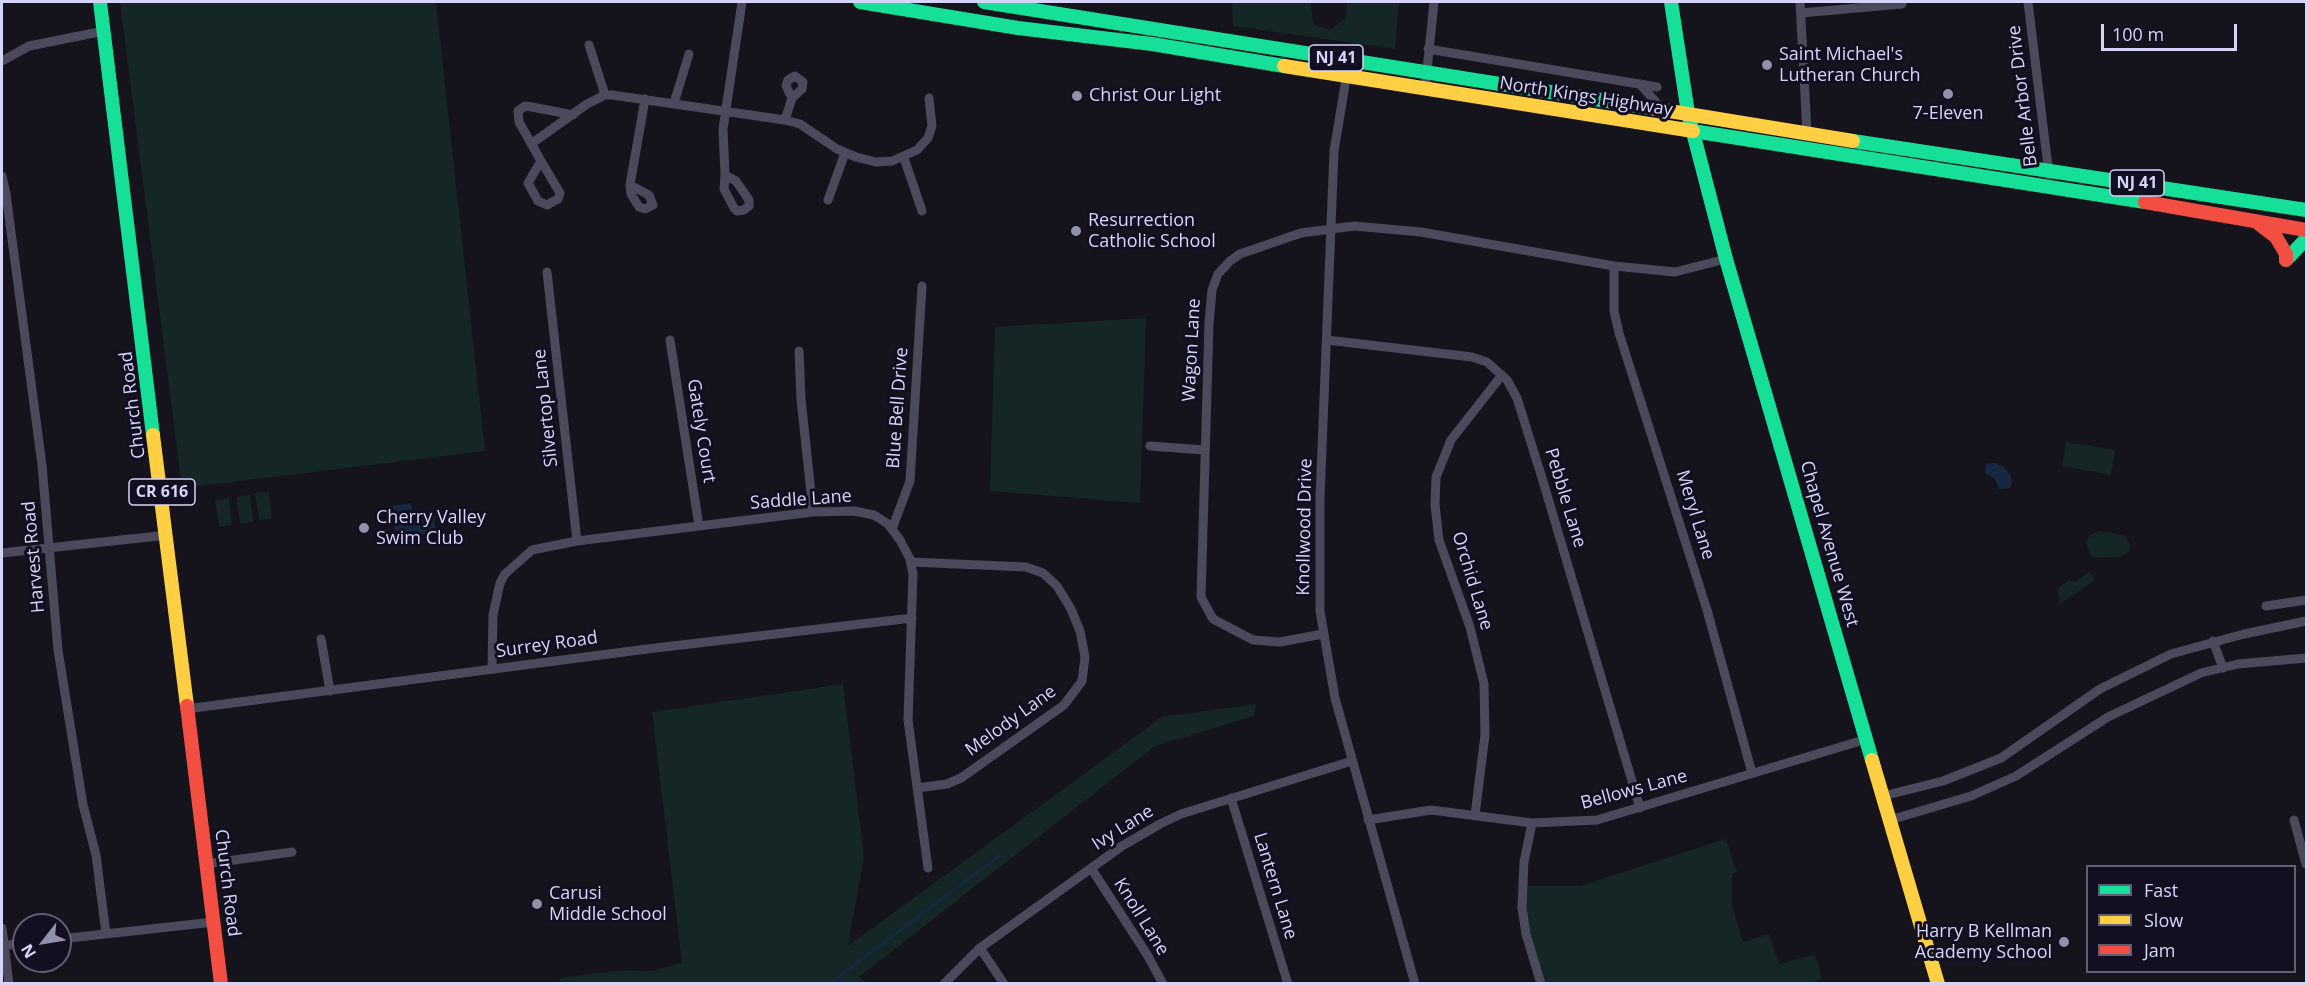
<!DOCTYPE html>
<html>
<head>
<meta charset="utf-8">
<style>
	body { margin:0 }
	#map { position:relative; width:2308px; height:985px; overflow:hidden; background:#15141c; font-family:"Open Sans",sans-serif }
	canvas { display:block }
	.frame { position:absolute; inset:0; border:3px solid #d6d4f9; pointer-events:none }
	.legend { position:absolute; left:2086px; top:865px; width:210px; height:108px; box-sizing:border-box; background:#121020; border:2px solid #605e77; margin:0; padding:8px 10px; list-style:none; font-size:18px; color:#d6d4f9 }
	.legend li { display:flex; align-items:center; gap:12px; height:30px }
	.legend b { width:30px; border:2px solid #605e77 }
	.north { position:absolute; left:12px; top:913px; width:60px; height:60px; box-sizing:border-box; background:#121020; border:2px solid #605e77; border-radius:50%; rotate:239deg; font-size:16px; font-weight:700; line-height:24px; text-align:center; color:#d6d4f9 }
	.north::after { content:''; display:block; margin:auto; width:21px; height:27px; background:#9291ac; clip-path:polygon(50% 0,100% 100%,50% 72%,0 100%) }
	.scale { position:absolute; left:2101px; top:24px; width:136px; height:27px; box-sizing:border-box; border:3px solid #d6d4f9; border-top:0; padding-left:8px; font-size:18px; line-height:21px; white-space:nowrap; color:#d6d4f9; -webkit-text-stroke:4px #121020; paint-order:stroke }
</style>
</head>
<body>
<div id="map">
<canvas width="2308" height="985"></canvas>
<div class="frame"></div>
<ul class="legend">
<li><b style="height:8px;background:#16e098"></b>Fast</li>
<li><b style="height:8px;background:#ffcf43"></b>Slow</li>
<li><b style="height:8px;background:#f24e42"></b>Jam</li>
</ul>
<div class="north">N</div>
<div class="scale">100 m</div>
</div>
<script>
const ctx = document.querySelector('canvas').getContext('2d');
ctx.lineJoin = 'round';
function fillPath(path, color) {
  ctx.fillStyle = color;
  ctx.fill(path, 'evenodd');
}
function poly(rows) {
  const path = new Path2D();
  for (const r of rows) {
    path.moveTo(r[0], r[1]);
    for (let i = 2; i < r.length; i += 2) path.lineTo(r[i], r[i + 1]);
  }
  return path;
}
function trace(path, color, width, dash) {
  ctx.strokeStyle = color;
  ctx.lineWidth = width;
  ctx.lineCap = dash ? 'butt' : 'round';
  ctx.setLineDash(dash || []);
  ctx.stroke(path);
}
function write(font, color, halo, rows, align = 'center') {
  ctx.font = font + ' "Open Sans",sans-serif';
  ctx.lineWidth = 6;
  ctx.setLineDash([]);
  ctx.textBaseline = 'middle';
  ctx.strokeStyle = halo;
  ctx.fillStyle = color;
  for (const [text, x, y, turn = 0] of rows) {
    ctx.save();
    ctx.translate(x, y);
    ctx.rotate((+turn || 0) * Math.PI / 180);
    ctx.textAlign = isNaN(turn) ? turn : align;
    if (halo) ctx.strokeText(text, 0, 0);
    ctx.fillText(text, 0, 0);
    ctx.restore();
  }
}
fillPath(poly([
	[120,2,436,2,485,451,182,488],
	[1232,2,1311,2,1313,24,1330,30,1345,19,1347,2,1399,2,1395,49,1233,26],
	[1146,318,1140,503,990,491,995,327],
	[2066,442,2115,450,2111,475,2062,466],
	[269,492,272,519,259,520,255,493],
	[250,495,253,522,240,524,236,497],
	[229,498,232,525,219,527,215,500],
	[2099,531,2125,536,2130,544,2129,552,2121,557,2093,558,2089,553,2086,541,2091,534],
	[2089,572,2095,580,2060,604,2057,589,2069,580,2075,582],
	[843,684,864,857,848,946,1162,717,1256,704,1254,716,1155,746,859,977,868,983,558,983,561,978,622,970,651,971,682,963,652,712],
	[1726,839,1737,872,1732,874,1732,906,1743,942,1769,934,1779,964,1815,954,1822,979,1808,984,1541,983,1520,886,1580,886]
]), '#142626');
fillPath(poly([
	[1994,463,2004,467,2011,476,2012,485,2009,488,1999,489,1995,479,1985,473,1986,464],
	[411,503,414,520,434,517,436,532,396,538,392,506]
]), '#162840');
trace(poly([
	[829,984,1000,855]
]), '#162840', 3);
trace(poly([
	[1800,2,1807,132],
	[2028,2,2049,175],
	[1801,13,1902,4],
	[589,45,605,95],
	[1428,49,1657,87],
	[2,61,29,46,104,31],
	[1347,73,1334,151,1320,498,1320,611,1335,698,1415,984],
	[795,76,803,82,802,89,792,98,786,86,788,80,795,76],
	[1640,84,1661,108],
	[1425,90,1434,2],
	[674,103,689,54],
	[785,120,792,98],
	[531,144,587,104,605,95,612,95,785,120,800,124,837,149,856,157,876,162,892,161,917,150,928,138,932,126,929,98],
	[904,158,922,211],
	[541,161,519,122,518,111,525,106,532,107,573,115],
	[541,161,560,193,558,199,547,205,538,201,528,183,541,161],
	[725,175,723,129,742,2],
	[725,175,736,181,749,200,749,206,744,210,737,211,734,208,724,189,725,175],
	[2,176,6,194,42,465,58,650,83,805,96,855,106,934],
	[630,185,645,99],
	[630,185,649,195,653,205,645,209,639,207,631,194,630,185],
	[828,200,845,153],
	[1614,266,1614,311,1619,333,1707,610,1752,773],
	[547,272,577,541],
	[670,340,699,526],
	[1327,340,1472,357,1487,362,1507,380,1517,398,1542,478,1640,808],
	[799,351,801,399,813,512],
	[1150,446,1204,450],
	[892,529,910,481,922,286],
	[2,553,167,535],
	[911,562,1026,567,1043,573,1057,586,1071,609,1080,631,1085,657,1082,681,1064,705,961,778,947,784,917,788],
	[2266,606,2306,600],
	[1323,634,1280,642,1253,640,1213,619,1201,597,1209,324,1212,290,1218,274,1230,261,1240,254,1301,233,1354,226,1421,232,1614,266,1675,272,1726,259],
	[321,639,330,691],
	[2213,641,2223,668],
	[492,669,493,615,500,583,505,574,532,550,577,541,813,512,854,511,874,515,888,524,900,540,910,559,913,574,908,720,928,868],
	[186,709,647,649,912,618],
	[1883,796,1943,781,2001,758,2100,689,2171,654,2244,634,2306,621],
	[1231,798,1288,984],
	[1475,815,1485,735,1484,684,1470,627,1439,540,1435,505,1436,477,1451,440,1502,375],
	[1368,820,1431,810,1532,823,1597,820,1867,739],
	[1890,820,1971,796,2016,776,2108,717,2201,673,2238,664,2306,658],
	[2294,820,2306,864],
	[1532,823,1524,862,1522,908,1526,934,1541,984],
	[206,864,292,852],
	[1091,868,1148,956,1163,984],
	[2,928,9,984],
	[60,939,214,922],
	[2,946,24,943],
	[980,948,1004,984],
	[944,984,980,948,1122,846,1160,824,1181,814,1352,761]
]), '#4a4a5c', 9);
trace(poly([
	[100,2,153,435],
	[860,2,1018,28,1152,44,1284,66],
	[984,2,1651,108],
	[1671,2,1688,113,1726,259,1872,760],
	[1693,131,2145,202],
	[1853,141,2306,210],
	[2286,260,2306,239]
]), '#16e098', 14);
trace(poly([
	[1284,66,1693,131],
	[1651,108,1853,141],
	[153,435,187,706],
	[1872,760,1938,984]
]), '#ffcf43', 14);
trace(poly([
	[2145,202,2306,230],
	[2259,224,2276,237,2286,254,2286,260],
	[187,706,221,984]
]), '#f24e42', 14);
for (const [x, y, r, color] of [
	[1767,65,6,"#9291ac"],
	[1948,94,6,"#9291ac"],
	[1077,96,6,"#9291ac"],
	[1076,231,6,"#9291ac"],
	[364,528,6,"#9291ac"],
	[537,904,6,"#9291ac"],
	[2064,942,6,"#9291ac"]
]) {
  const dot = new Path2D();
  dot.arc(x, y, r, 0, 2 * Math.PI);
  ctx.fillStyle = color;
  ctx.fill(dot);
  trace(dot, '#121020', 2);
}
for (const [x, y, w] of [
	[1336,58,54],
	[2137,183,54],
	[162,492,66]
]) {
  const box = new Path2D();
  box.roundRect(x - w / 2, y - 13, w, 26, 4.5);
  ctx.fillStyle = '#121020';
  ctx.fill(box);
  trace(box, '#d6d4f9', 1.5);
}
write('bold 16px', '#d6d4f9', null, [
	["NJ 41",1336,58],
	["NJ 41",2137,183],
	["CR 616",162,492]
]);
write('18px', '#d6d4f9', '#121020', [
	["Saint Michael's",1779,55],
	["Lutheran Church",1779,76],
	["Christ Our Light",1089,96],
	["7-Eleven",1948,114,"center"],
	["Resurrection",1088,221],
	["Catholic School",1088,242],
	["Cherry Valley",376,518],
	["Swim Club",376,539],
	["Carusi",549,894],
	["Middle School",549,915],
	["Harry B Kellman",2052,932,"right"],
	["Academy School",2052,953,"right"]
], 'left');
write('18px', '#d6d4f9', '#121020', [
	["Belle Arbor Drive",2023,96,-97],
	["North Kings Highway",1586,97,9],
	["Wagon Lane",1192,350,-87],
	["Church Road",133,405,-97],
	["Silvertop Lane",546,408,-96],
	["Blue Bell Drive",898,408,-86],
	["Gately Court",701,431,81],
	["Pebble Lane",1565,498,73],
	["Saddle Lane",801,500,-4],
	["Meryl Lane",1695,515,73],
	["Knollwood Drive",1305,527,-89],
	["Chapel Avenue West",1829,544,74],
	["Harvest Road",34,557,-95],
	["Orchid Lane",1472,581,73],
	["Surrey Road",547,645,-8],
	["Melody Lane",1011,721,-36],
	["Bellows Lane",1634,790,-15],
	["Ivy Lane",1123,828,-32],
	["Church Road",227,883,83],
	["Lantern Lane",1275,886,73],
	["Knoll Lane",1141,917,58]
]);
</script>
</body>
</html>
